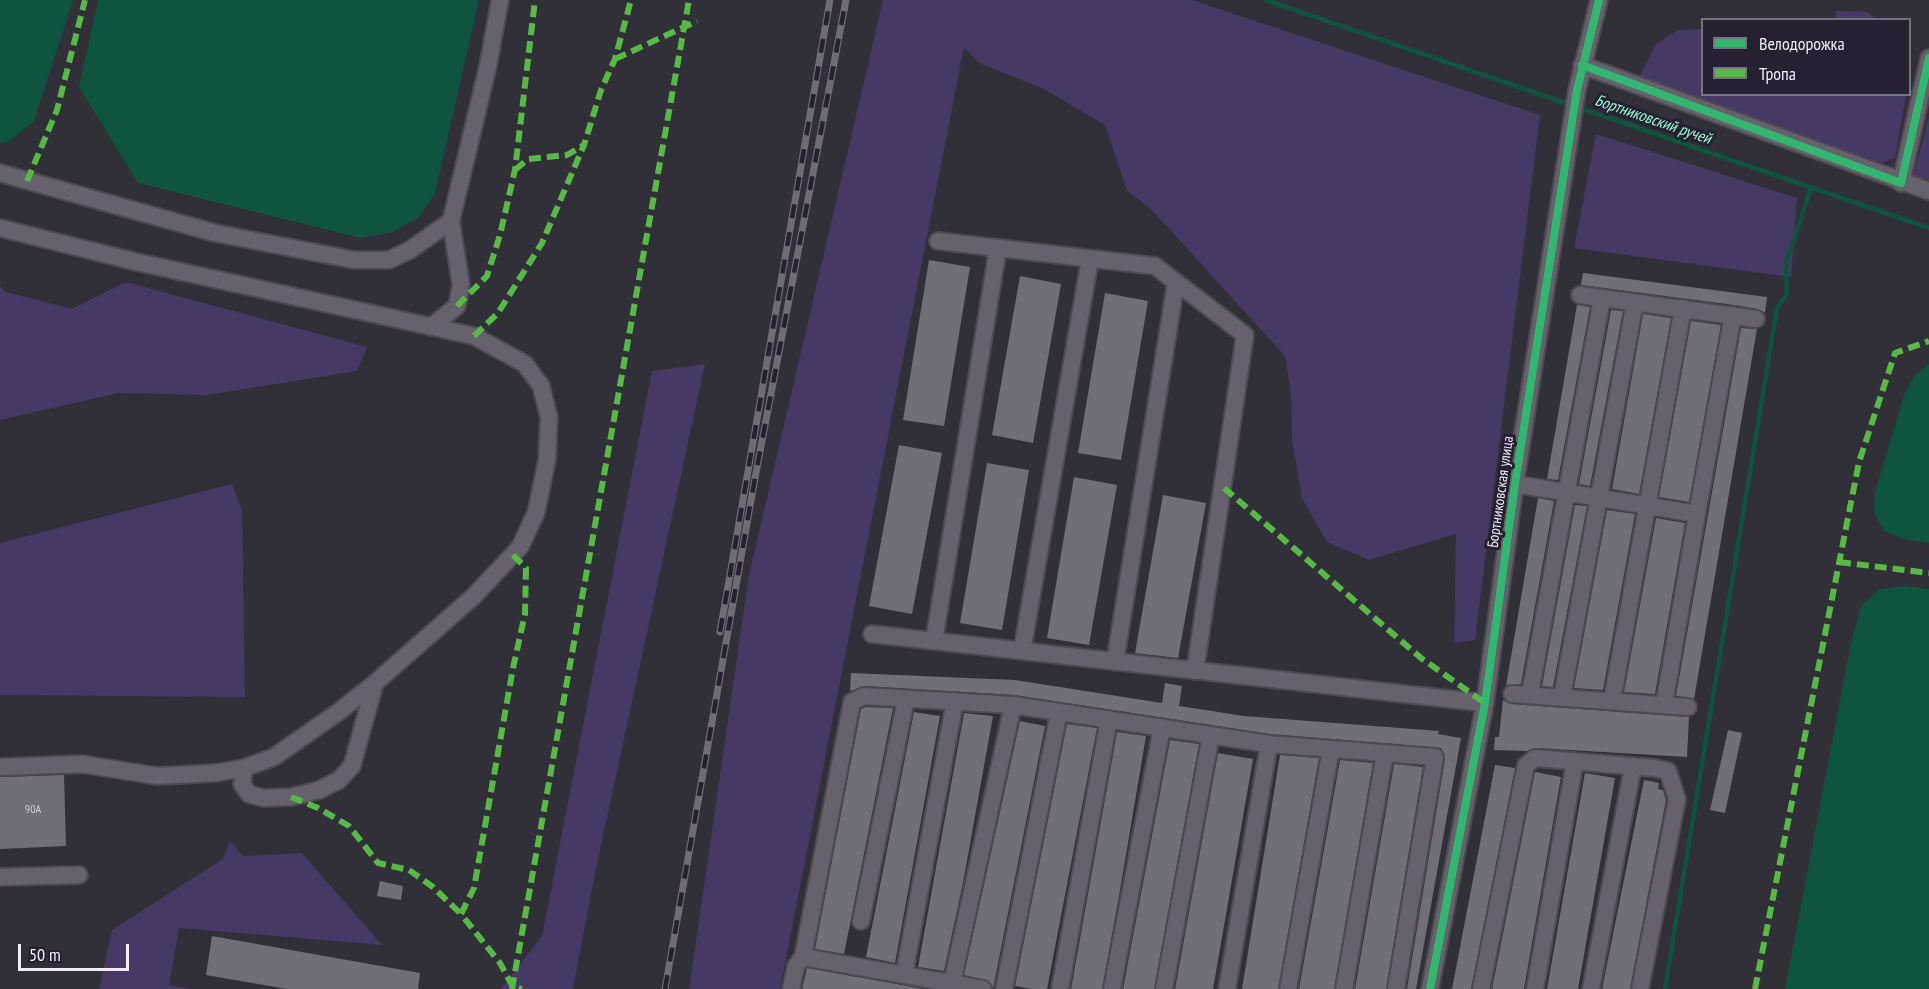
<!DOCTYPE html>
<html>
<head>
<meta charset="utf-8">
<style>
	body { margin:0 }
	#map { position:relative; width:1929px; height:989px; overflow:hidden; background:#312f38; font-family:"PT Sans Narrow",sans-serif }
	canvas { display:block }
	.legend { position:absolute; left:1701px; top:18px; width:210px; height:78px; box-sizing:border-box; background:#252131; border:2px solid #767381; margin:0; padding:8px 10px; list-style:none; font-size:18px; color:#f0edf8 }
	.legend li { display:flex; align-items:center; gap:12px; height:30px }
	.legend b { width:30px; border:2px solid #767381 }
	.scale { position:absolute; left:18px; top:944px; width:111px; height:27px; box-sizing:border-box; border:3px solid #f0edf8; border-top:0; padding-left:8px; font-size:18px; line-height:21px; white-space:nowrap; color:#f0edf8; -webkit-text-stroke:4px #252131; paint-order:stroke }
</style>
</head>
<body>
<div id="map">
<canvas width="1929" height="989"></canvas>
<ul class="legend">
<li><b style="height:8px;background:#33b770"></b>Велодорожка</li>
<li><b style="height:8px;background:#58b947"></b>Тропа</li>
</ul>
<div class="scale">50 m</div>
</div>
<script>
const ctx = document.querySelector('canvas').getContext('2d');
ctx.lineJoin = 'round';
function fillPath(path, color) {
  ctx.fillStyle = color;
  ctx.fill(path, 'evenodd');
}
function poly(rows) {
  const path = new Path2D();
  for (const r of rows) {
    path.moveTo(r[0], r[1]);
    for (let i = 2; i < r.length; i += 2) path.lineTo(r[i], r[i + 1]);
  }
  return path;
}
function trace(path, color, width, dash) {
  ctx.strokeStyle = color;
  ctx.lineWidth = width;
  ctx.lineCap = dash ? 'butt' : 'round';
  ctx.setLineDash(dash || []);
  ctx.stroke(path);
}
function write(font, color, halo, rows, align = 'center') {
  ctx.font = font + ' "PT Sans Narrow",sans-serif';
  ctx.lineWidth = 6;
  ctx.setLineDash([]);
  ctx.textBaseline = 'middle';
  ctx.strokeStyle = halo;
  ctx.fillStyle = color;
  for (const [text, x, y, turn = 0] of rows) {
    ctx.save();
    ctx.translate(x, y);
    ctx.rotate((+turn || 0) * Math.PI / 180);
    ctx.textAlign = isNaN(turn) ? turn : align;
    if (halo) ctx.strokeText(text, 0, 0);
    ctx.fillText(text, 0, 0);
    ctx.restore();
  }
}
fillPath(poly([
	[883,0,1192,0,1540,115,1475,640,1454,643,1456,534,1369,560,1327,542,1302,498,1292,440,1291,393,1285,356,1152,210,1127,191,1105,125,1044,89,979,63,964,47,780,989,689,989,749,575],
	[1836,11,1867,12,1876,19,1836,19],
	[1702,29,1702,94,1906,95,1895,158,1882,163,1637,81,1656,44,1678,30],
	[1929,118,1929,186,1911,183],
	[1596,134,1797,198,1791,277,1574,248],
	[126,282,367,347,357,371,207,395,118,393,0,420,0,286,6,292,72,309],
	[705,364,594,878,573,989,501,989,542,936,652,371],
	[232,484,242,511,245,697,0,695,0,543],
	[230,841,243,856,302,853,382,945,179,928,169,985,192,989,99,989,112,930,223,859]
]), '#473966');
fillPath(poly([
	[0,0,73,0,34,121,10,141,0,143],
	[98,0,479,0,435,194,419,217,393,232,361,238,138,183,79,87],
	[1929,364,1929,543,1907,540,1884,531,1874,513,1875,492,1905,392,1916,374],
	[1906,586,1929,589,1929,989,1785,989,1851,642,1861,606,1880,589]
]), '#0f543f');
trace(poly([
	[1266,0,1929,228],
	[1665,989,1777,308,1787,294,1786,262,1811,188]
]), '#0f543f', 4.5);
fillPath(poly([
	[929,260,970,267,944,426,903,420],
	[1583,273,1767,297,1765,313,1758,309,1734,305,1581,285],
	[1020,276,1061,284,1033,443,992,435],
	[1105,293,1148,301,1121,460,1078,453],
	[1577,305,1590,307,1558,480,1547,479],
	[1611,310,1623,311,1590,486,1579,484],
	[1643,314,1671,318,1639,494,1612,489],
	[1691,321,1721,325,1689,502,1659,497],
	[1741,328,1757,329,1694,699,1676,696],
	[899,445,942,453,912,614,869,606],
	[987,463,1029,470,1002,630,960,623],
	[1074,477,1117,485,1089,645,1047,638],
	[1163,495,1206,503,1178,658,1135,653],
	[1538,498,1554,501,1521,684,1506,686],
	[1575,505,1587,506,1553,687,1542,686],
	[1607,510,1635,514,1603,690,1574,688],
	[1656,518,1685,523,1655,694,1624,692],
	[851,673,1015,680,1162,703,1165,683,1182,686,1179,706,1244,716,1439,731,1438,734,1461,738,1416,989,1407,989,1445,759,1441,748,1270,734,1014,695,865,686,850,691],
	[1503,700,1511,704,1689,717,1687,757,1536,748,1527,751,1494,750,1495,737,1499,737],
	[866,707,893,708,844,954,815,949,861,709],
	[914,712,940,716,895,963,866,957],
	[964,713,993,716,963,883,944,971,918,967],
	[1020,721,1045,726,993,989,989,981,964,975],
	[1067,724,1097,728,1047,989,1032,989,1015,986],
	[1728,730,1742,733,1725,813,1710,810],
	[1117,732,1146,736,1119,896,1102,989,1071,989],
	[1170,740,1199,744,1154,989,1123,989],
	[1218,753,1253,759,1213,989,1175,989],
	[1280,755,1319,758,1278,989,1242,989],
	[1340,760,1373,763,1334,989,1299,989],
	[1394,764,1423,767,1386,989,1355,989],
	[1495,765,1515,768,1471,989,1452,989],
	[1535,772,1561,777,1524,989,1492,989],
	[1585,773,1615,778,1578,989,1547,989],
	[64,775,66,846,0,849,0,777],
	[1644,780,1659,783,1658,789,1663,790,1666,800,1630,989,1602,989],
	[380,881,403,886,401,900,377,896],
	[212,936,420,973,418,989,287,989,206,975],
	[807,968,902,985,923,989,802,989]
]), '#706e76');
const minor = poly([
	[1582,65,1929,191],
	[0,173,215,233,354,260,389,260,410,250,451,221],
	[1901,183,1929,58],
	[0,228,137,262,474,336,525,364,541,386,549,417,547,460,536,513,520,547,474,596,375,683,337,713,274,757,244,768,215,773,157,776,82,764,0,767],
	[938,241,1155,266,1245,335,1195,671],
	[1580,295,1756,319],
	[431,327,457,306,461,285,451,221,488,66,500,0],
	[1515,484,1697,514,1733,315],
	[872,634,1485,703],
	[934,641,998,248],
	[1022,651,1090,259],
	[1115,662,1176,282],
	[1512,694,1688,707],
	[1530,694,1602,298],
	[1562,697,1635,302],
	[1612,701,1683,308],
	[1664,705,1697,514],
	[244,768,242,784,249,794,263,798,291,797,319,790,339,780,352,766,375,683],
	[0,877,79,875],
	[861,921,906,699],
	[904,975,955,701],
	[952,983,1013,705],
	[791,989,796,966,803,957],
	[983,989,803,957,852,702,864,696,1013,705,1269,744,1435,757,1396,989],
	[1004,989,1059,712],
	[1060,989,1109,719],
	[1112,989,1162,727],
	[1164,989,1211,735],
	[1227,989,1269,744],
	[1288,989,1331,749],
	[1344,989,1385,753],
	[1430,989,1485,703,1515,484,1577,90,1599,0],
	[1481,989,1526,765,1535,758,1654,768,1668,771,1677,799,1640,989],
	[1535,989,1575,761],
	[1591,989,1633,766]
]);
trace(minor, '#4d4a52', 20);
trace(minor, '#65626d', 16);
const rail = poly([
	[720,632,830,0],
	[665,989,755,478,846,0]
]);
trace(rail, '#6f6c75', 7);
trace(rail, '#252131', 4.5, [14]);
trace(poly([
	[615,59,697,21],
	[515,170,528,159,567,155,584,145],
	[27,181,57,110,85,0],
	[457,306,487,276,500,235,515,170,535,0],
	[474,336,498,313,542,243,584,145,601,90,615,59,631,0],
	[1224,488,1421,658,1485,703],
	[513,555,526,568,525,614,513,668,474,888,461,914,500,963,513,987,522,989],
	[1839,562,1929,573],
	[291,797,318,808,349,826,378,863,409,870,433,887,461,914],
	[512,989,689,0],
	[1755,989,1859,462,1895,353,1929,341]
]), '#58b947', 6, [12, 6]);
trace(poly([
	[1582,65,1901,183,1929,58],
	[1430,989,1485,703,1515,484,1577,90,1599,0]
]), '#33b770', 8);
write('12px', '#d0cdd8', null, [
	["90А",33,810]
]);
write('15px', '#f0edf8', '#252131', [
	["Бортниковская улица",1501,492,-82]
]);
write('italic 16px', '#9efbd4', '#252131', [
	["Бортниковский ручей",1653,120,19]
]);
</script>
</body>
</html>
